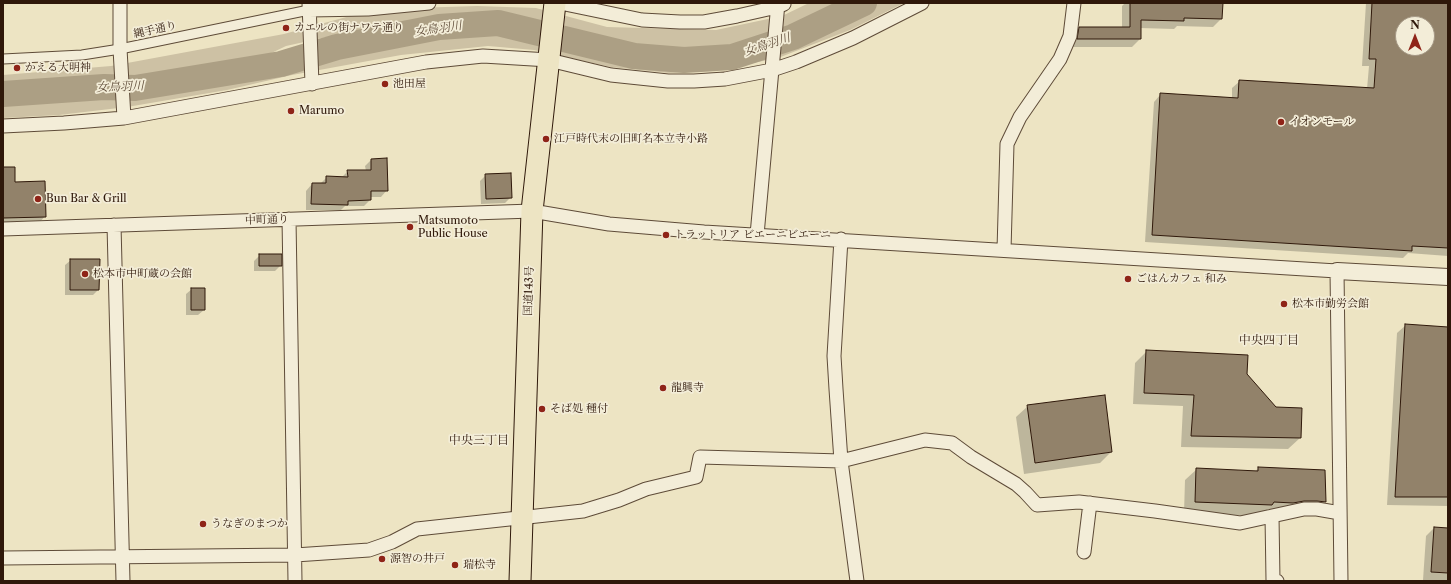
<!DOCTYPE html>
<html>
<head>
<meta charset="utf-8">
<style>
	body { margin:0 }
	#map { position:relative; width:1451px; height:584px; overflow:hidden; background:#ede4c3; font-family:"Libre Caslon Text",serif }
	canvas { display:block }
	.frame { position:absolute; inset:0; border:4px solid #2f180a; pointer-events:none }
	.north { position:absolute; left:1395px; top:16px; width:40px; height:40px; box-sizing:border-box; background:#f3edd8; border:1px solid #a59886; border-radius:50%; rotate:0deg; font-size:11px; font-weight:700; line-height:16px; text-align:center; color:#2f180a }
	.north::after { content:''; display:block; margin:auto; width:14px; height:18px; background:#8f2418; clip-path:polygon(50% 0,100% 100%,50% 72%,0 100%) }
</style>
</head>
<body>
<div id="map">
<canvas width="1451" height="584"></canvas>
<div class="frame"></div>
<div class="north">N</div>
</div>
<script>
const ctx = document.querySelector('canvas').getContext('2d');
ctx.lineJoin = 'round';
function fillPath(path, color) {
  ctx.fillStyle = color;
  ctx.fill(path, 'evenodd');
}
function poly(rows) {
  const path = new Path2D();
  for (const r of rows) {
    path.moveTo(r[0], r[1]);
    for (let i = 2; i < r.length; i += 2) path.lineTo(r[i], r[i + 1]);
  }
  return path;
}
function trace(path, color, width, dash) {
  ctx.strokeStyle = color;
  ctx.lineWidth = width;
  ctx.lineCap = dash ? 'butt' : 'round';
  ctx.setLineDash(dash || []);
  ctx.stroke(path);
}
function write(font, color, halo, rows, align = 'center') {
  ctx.font = font + ' "Libre Caslon Text","Noto Serif JP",serif';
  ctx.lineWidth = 3.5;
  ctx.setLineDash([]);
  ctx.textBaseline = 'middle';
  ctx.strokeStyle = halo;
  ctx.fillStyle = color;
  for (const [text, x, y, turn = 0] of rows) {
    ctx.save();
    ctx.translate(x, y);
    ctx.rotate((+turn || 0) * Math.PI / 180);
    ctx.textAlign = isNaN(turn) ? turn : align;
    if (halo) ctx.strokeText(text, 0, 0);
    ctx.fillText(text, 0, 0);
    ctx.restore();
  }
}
fillPath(poly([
	[809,3,850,3,769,43,719,54,678,56,635,51,575,34,548,23,476,15,336,35,286,46,259,59,214,71,129,80,111,78,3,86,3,75,111,66,284,34,350,16,414,8,477,6,536,8,607,27,716,30,782,16],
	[870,3,904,3,850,30,778,58,713,71,669,73,611,67,534,50,488,46,401,55,292,75,227,90,127,107,59,115,3,118,3,97,104,90,133,92,209,80,289,66,337,51,440,32,496,29,535,41,558,44,632,60,683,64,733,61,780,45,824,25]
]), '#cdc1a4');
fillPath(poly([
	[1125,3,1222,3,1221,19,1213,27,1177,26,1174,29,1140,28,1140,39,1132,47,1070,47,1071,37,1080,28,1122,28,1122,6],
	[1366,3,1448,3,1448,256,1408,253,1403,258,1145,242,1154,102,1161,94,1232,99,1232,88,1240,81,1367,89,1369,66,1362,66],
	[1403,24,1427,24,1427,48,1403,48],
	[371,160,387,190,381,197,370,197,370,200,364,206,345,206,341,210,306,210,306,191,312,184,320,184,326,178,341,178,348,171,366,171,365,166],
	[3,168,14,183,45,216,40,222,3,223],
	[486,175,511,197,505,203,481,204,480,181],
	[260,255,281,265,275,271,254,271,254,261],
	[71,260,98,290,93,295,65,295,65,265],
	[192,289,204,310,198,315,186,315,186,294],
	[1406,325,1448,327,1448,506,1387,505,1397,333],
	[1147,351,1300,438,1288,449,1181,447,1183,406,1133,404,1135,363],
	[1028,406,1111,452,1100,463,1024,474,1016,417],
	[1258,468,1324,471,1325,502,1314,513,1259,516,1184,513,1185,480,1197,469,1255,472],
	[1434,528,1448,529,1448,581,1423,580,1426,536]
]), '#0003');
trace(poly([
	[3,94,104,87,135,88,281,64,337,47,439,27,498,23,634,56,684,60,732,57,793,37,864,3]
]), '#ac9f84', 26);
const building = poly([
	[1130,3,1223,3,1222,19,1184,18,1184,21,1141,20,1141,39,1077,39,1079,27,1130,27,1130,3],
	[1372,3,1448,3,1448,248,1412,246,1412,251,1152,235,1160,93,1238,98,1239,80,1374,88,1376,59,1369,59,1372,3],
	[1403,24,1427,24,1427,48,1403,48,1403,24],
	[387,158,388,191,371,191,371,200,348,201,348,205,311,204,312,183,326,183,326,176,348,177,347,170,371,170,371,159,387,158],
	[3,167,15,167,15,182,45,181,46,217,3,218,3,167],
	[511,173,512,198,486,199,485,174,511,173],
	[259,254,282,254,282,266,259,266,259,254],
	[70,259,100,259,99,290,70,290,70,259],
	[191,288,205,288,205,310,191,310,191,288],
	[1405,324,1448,327,1448,497,1395,497,1405,324],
	[1146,350,1248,355,1247,374,1276,407,1302,408,1301,438,1191,436,1194,395,1144,393,1146,350],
	[1105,395,1112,452,1035,463,1027,405,1105,395],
	[1258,467,1325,470,1326,502,1317,501,1304,501,1293,503,1274,502,1272,505,1195,502,1196,468,1258,471,1258,467],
	[1434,527,1448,528,1448,573,1431,572,1434,527]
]);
fillPath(building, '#92826a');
trace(building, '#2f180a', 1);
const pedestrian = poly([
	[3,59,82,55,120,49,309,10]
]);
const minor = poly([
	[120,3,120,49,124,118],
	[309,3,312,84],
	[560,3,642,20,680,22,704,22,737,16,777,7,784,4],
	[309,10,368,9,429,3],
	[3,126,64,123,124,118,426,62,483,56,549,60,611,75,668,81,694,81,725,79,772,70,796,62,853,38,922,3],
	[289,219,295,581],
	[114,225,123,581],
	[3,229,532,211,609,224,704,232,1337,271,1341,581],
	[757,235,778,3],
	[841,239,834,356,836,389,841,461,857,581],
	[1004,250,1007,144,1020,117,1060,59,1070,36,1074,3],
	[1272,516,1273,580,1277,581],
	[1084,552,1090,503],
	[3,558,295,555,369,550,392,542,417,529,583,511,619,500,646,489,696,477,700,457,841,461,925,440,952,443,971,457,1016,484,1025,492,1037,505,1079,502,1155,511,1240,523,1304,509,1317,509,1340,513]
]);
const tertiary = poly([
	[1337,271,1448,277]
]);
const trunk = poly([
	[520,581,532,211,555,3]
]);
trace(pedestrian, '#5e4b38', 11);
trace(minor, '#5e4b38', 15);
trace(tertiary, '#5e4b38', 18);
trace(trunk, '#2f180a', 23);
trace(pedestrian, '#f3edd8', 9);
trace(minor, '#f3edd8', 13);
trace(tertiary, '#f3edd8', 16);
trace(trunk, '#ede4c3', 21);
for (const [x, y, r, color] of [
	[286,28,4,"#8f2418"],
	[17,68,4,"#8f2418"],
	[385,84,4,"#8f2418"],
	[291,111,4,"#8f2418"],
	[1281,122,4,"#8f2418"],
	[546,139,4,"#8f2418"],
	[38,199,4,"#8f2418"],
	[410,227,4,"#8f2418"],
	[666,235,4,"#8f2418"],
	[85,274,4,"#8f2418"],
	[1128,279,4,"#8f2418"],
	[1284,304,4,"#8f2418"],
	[663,388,4,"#8f2418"],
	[542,409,4,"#8f2418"],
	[203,524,4,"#8f2418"],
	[382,559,4,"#8f2418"],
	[455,565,4,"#8f2418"]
]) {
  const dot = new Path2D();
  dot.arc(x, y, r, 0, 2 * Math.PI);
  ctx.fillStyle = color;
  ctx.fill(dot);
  trace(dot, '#f3edd8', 1.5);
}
write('11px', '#2f180a', '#f3edd8', [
	["カエルの街ナワテ通り",294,28],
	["かえる大明神",25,68],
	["池田屋",393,84],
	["Marumo",299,111],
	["イオンモール",1289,122],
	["江戸時代末の旧町名本立寺小路",554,139],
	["Bun Bar & Grill",46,199],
	["Matsumoto",418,221],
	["Public House",418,234],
	["トラットリア ビエーニビエーニ",674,235],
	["松本市中町蔵の会館",93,274],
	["ごはんカフェ 和み",1136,279],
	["松本市勤労会館",1292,304],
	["龍興寺",671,388],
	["そば処 種付",550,409],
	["うなぎのまつか",211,524],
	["源智の井戸",390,559],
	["瑞松寺",463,565]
], 'left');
write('11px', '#2f180a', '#f3edd8', [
	["縄手通り",155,30,-12],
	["中町通り",267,220,-2],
	["国道143号",529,291,-88]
]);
write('italic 12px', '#614e3b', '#f3edd8', [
	["女鳥羽川",438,29,-8],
	["女鳥羽川",767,45,-18],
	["女鳥羽川",120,87,-2]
]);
write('12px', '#2f180a', '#f3edd8', [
	["中央四丁目",1269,341],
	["中央三丁目",479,441]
]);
</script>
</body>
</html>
